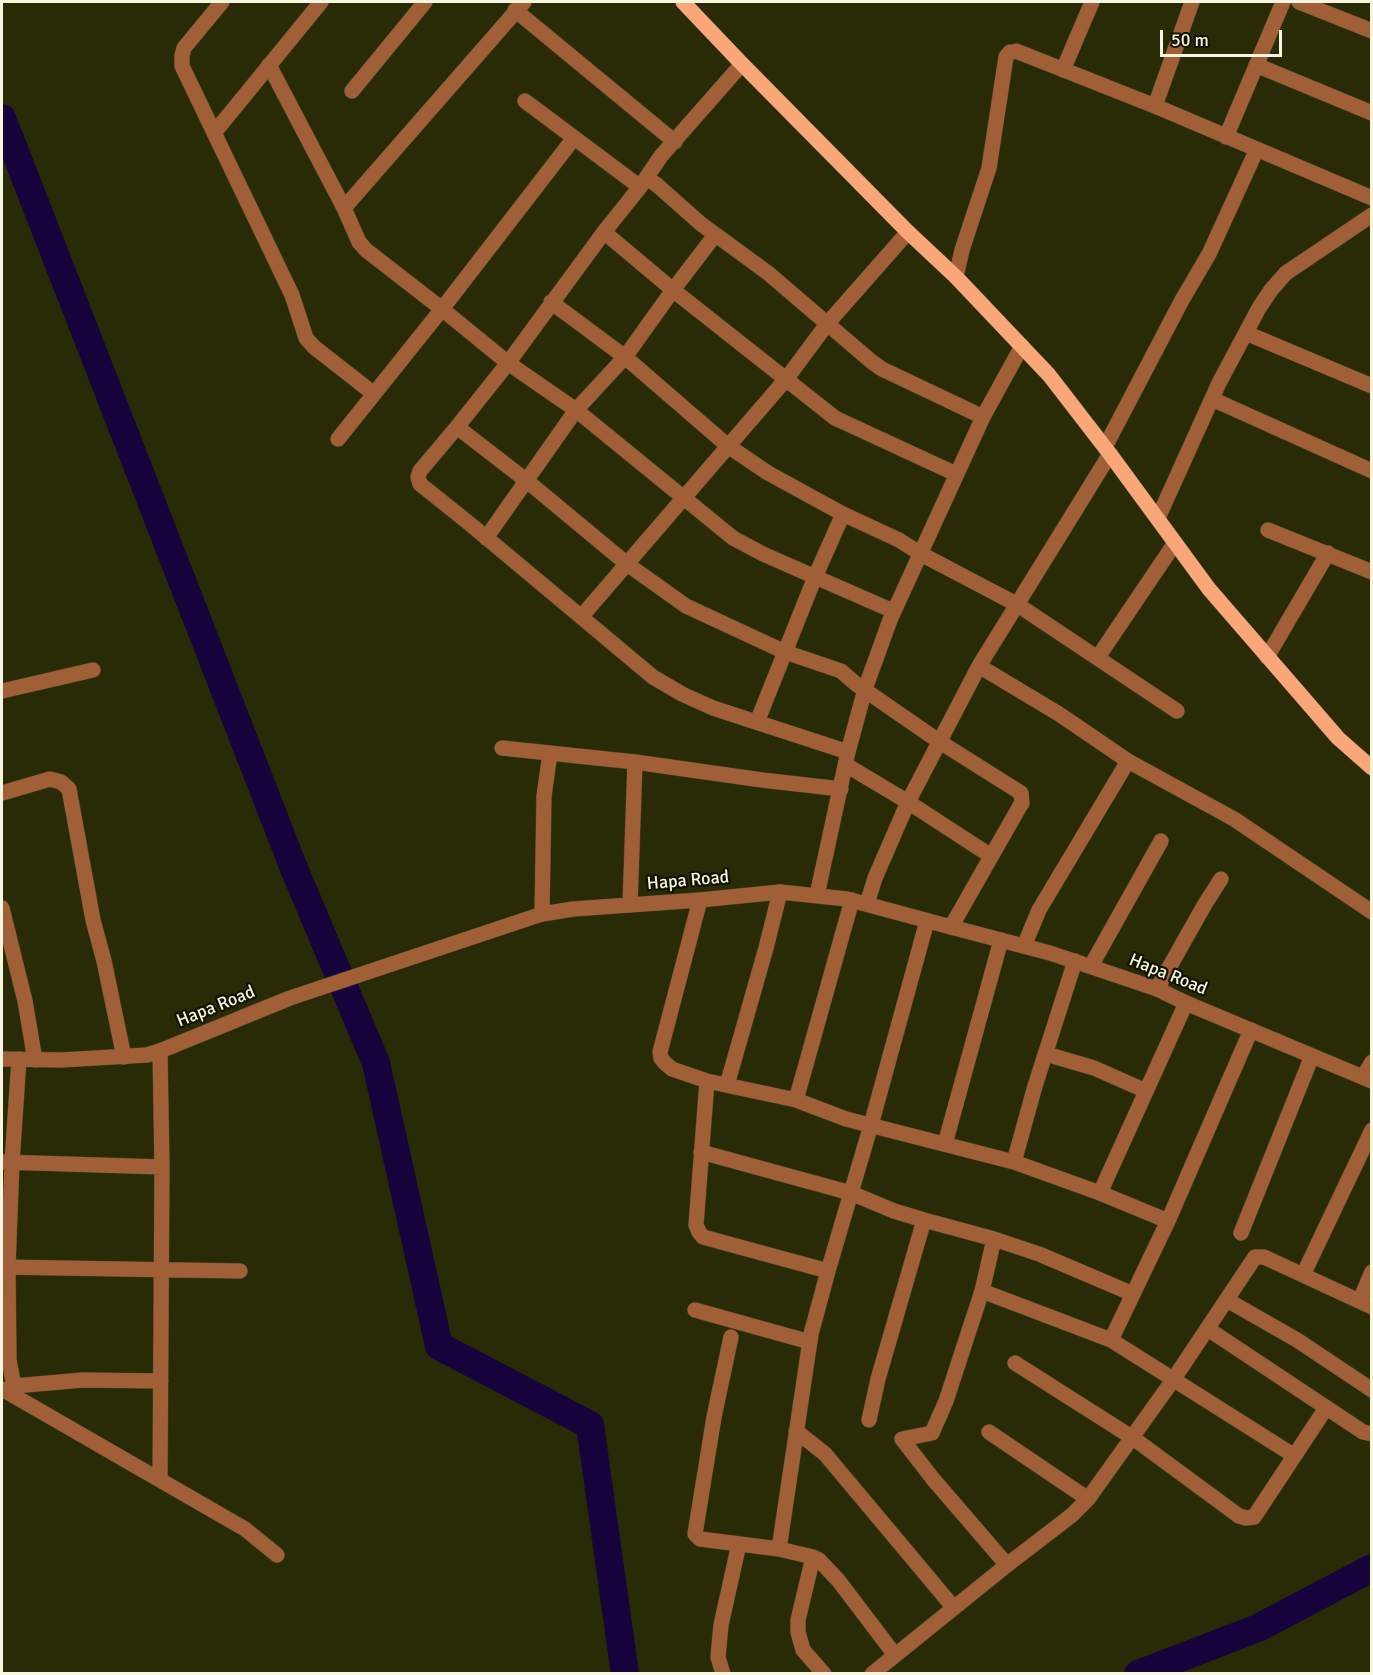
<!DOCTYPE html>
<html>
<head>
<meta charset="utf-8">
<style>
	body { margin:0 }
	#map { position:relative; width:1373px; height:1675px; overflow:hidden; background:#292a06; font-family:Signika,sans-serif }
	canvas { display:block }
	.frame { position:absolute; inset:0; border:3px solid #f5f6dd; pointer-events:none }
	.scale { position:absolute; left:1160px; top:30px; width:122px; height:27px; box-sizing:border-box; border:3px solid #f5f6dd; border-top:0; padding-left:8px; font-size:18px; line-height:21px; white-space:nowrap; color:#f5f6dd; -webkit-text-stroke:4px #121202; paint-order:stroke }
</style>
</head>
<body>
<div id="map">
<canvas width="1373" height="1675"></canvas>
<div class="frame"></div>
<div class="scale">50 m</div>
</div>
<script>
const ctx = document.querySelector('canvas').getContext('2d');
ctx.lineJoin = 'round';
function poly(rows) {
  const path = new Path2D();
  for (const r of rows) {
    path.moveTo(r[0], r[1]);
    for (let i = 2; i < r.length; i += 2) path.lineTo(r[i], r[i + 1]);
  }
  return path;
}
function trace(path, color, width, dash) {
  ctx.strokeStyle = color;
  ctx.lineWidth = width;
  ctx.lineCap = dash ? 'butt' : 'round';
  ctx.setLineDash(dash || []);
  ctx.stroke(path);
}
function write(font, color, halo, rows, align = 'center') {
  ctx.font = font + ' Signika,sans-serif';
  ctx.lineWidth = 4.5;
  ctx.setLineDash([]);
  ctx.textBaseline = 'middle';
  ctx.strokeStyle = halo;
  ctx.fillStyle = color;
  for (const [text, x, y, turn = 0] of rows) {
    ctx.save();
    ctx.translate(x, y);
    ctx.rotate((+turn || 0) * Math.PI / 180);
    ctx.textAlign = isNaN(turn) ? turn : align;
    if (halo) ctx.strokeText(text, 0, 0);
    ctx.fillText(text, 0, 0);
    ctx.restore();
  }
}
trace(poly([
	[2,118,295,871,376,1063,439,1346,590,1425,625,1674],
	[1138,1674,1258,1628,1372,1568]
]), '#17033b', 28);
const minor = poly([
	[222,2,184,48,182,56,182,66,292,295,306,338,314,347,374,394],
	[1299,2,1372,31],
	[515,10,675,142],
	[742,64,661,156,640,187,604,232,508,363,457,427,420,471,418,477,420,484,470,524,653,677,682,694,713,708,848,752],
	[269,65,344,208,359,242,366,250,442,309,508,363,576,410,733,538,763,554,893,611],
	[1256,65,1372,113],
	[1063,70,1092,2],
	[352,91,425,2],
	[525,101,640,187],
	[1155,106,1192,2],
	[214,133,321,2],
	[1226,137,1283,2],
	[647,178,657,185,701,224,768,273,872,362,882,369,983,417],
	[344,208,524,2],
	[604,232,673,290,835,418,956,474],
	[956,277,962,250,989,168,1006,57,1010,52,1013,52,1016,51,1155,106,1372,198],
	[551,302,625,357,728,446,768,473,843,514,899,540,921,554,1018,605,1177,711],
	[1246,333,1372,386],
	[1212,399,1372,471],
	[457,427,527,481,627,564,686,606,785,652,841,671,856,684,940,742,1021,793,1022,803,1020,806,951,927],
	[338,439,442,309,574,138],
	[1105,447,1182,300,1209,254,1257,149],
	[1158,518,1219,383,1259,308,1271,290,1286,273,1372,215],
	[1268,530,1372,572],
	[486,538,576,410,625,357,673,290,715,235],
	[581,617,787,378,827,324,908,232],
	[1098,657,1175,543],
	[1267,657,1328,553],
	[979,666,1059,714,1128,761,1234,819,1372,912],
	[2,691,93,670],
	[757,722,815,577,843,514],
	[502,748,635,762,762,780,841,789],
	[846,765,908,802,991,856],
	[2,793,50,779,61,782,69,789,93,920,104,961,124,1057],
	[817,895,848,752,865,689,890,620,983,417,1022,346],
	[700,900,660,1052,661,1058,665,1063,672,1069,707,1081,796,1100,846,1119,1014,1162,1100,1193,1168,1221],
	[867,904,875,878,908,802,979,666,1110,454],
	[630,905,635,762],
	[2,908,25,1001,35,1060],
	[542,914,544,796,550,753],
	[1024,946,1039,910,1128,761],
	[1091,966,1161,841],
	[1157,989,1205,904,1221,879],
	[1046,1054,1094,1068,1146,1091],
	[1363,1077,1372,1062],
	[707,1081,696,1225,699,1232,703,1237,828,1271],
	[727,1085,766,948,780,892],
	[796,1100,852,900],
	[945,1144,1001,940],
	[701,1152,851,1193,894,1211,924,1220,994,1239,1039,1254,1133,1294],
	[2,1162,162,1167],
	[1014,1162,1035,1086,1075,961],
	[1100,1193,1186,1003],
	[1241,1233,1312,1056],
	[994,1239,982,1291,946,1401,932,1433,902,1439,933,1479,1007,1565],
	[2,1267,240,1271],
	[1303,1275,1372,1130],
	[982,1291,1111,1340,1293,1455],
	[1363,1293,1372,1272],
	[1227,1300,1297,1340,1372,1390],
	[695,1310,810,1342],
	[1208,1329,1363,1432,1372,1434],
	[731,1337,714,1417,695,1534,700,1539,779,1549,813,1557,819,1560,838,1580,895,1655],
	[1111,1340,1168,1221,1251,1030],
	[1015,1363,1133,1438,1239,1516,1246,1518,1254,1517,1326,1408],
	[14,1386,83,1380,161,1381],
	[2,1389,245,1529,277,1555],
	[16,1397,9,1360,8,1267,12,1162,19,1059],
	[869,1420,878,1379,924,1220],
	[796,1431,825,1454,954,1608],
	[989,1432,1088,1499],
	[160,1480,162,1167,160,1051],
	[779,1549,811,1334,828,1271,871,1125,927,921],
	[813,1557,798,1620,798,1632,803,1650,824,1674],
	[723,1674,718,1657,721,1625,739,1544],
	[872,1674,1007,1565,1072,1515,1088,1499,1173,1380,1255,1257,1264,1257,1372,1307]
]);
const tertiary = poly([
	[2,1059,61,1060,147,1055,160,1051,290,998,542,914,573,909,700,900,780,892,847,899,951,927,1050,953,1157,989,1186,1003,1372,1081]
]);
const primary = poly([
	[683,2,742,64,908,232,956,277,1049,375,1110,454,1209,589,1338,738,1372,768]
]);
trace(minor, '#464724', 16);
trace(tertiary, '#464724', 16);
trace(primary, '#464724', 16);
trace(minor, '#a15f38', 15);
trace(tertiary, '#a15f38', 15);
trace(primary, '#f9a778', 15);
write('18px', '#f5f6dd', '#121202', [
	["Hapa Road",688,881,-5],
	["Hapa Road",1168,975,22],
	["Hapa Road",216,1007,-22]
]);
</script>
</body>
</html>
